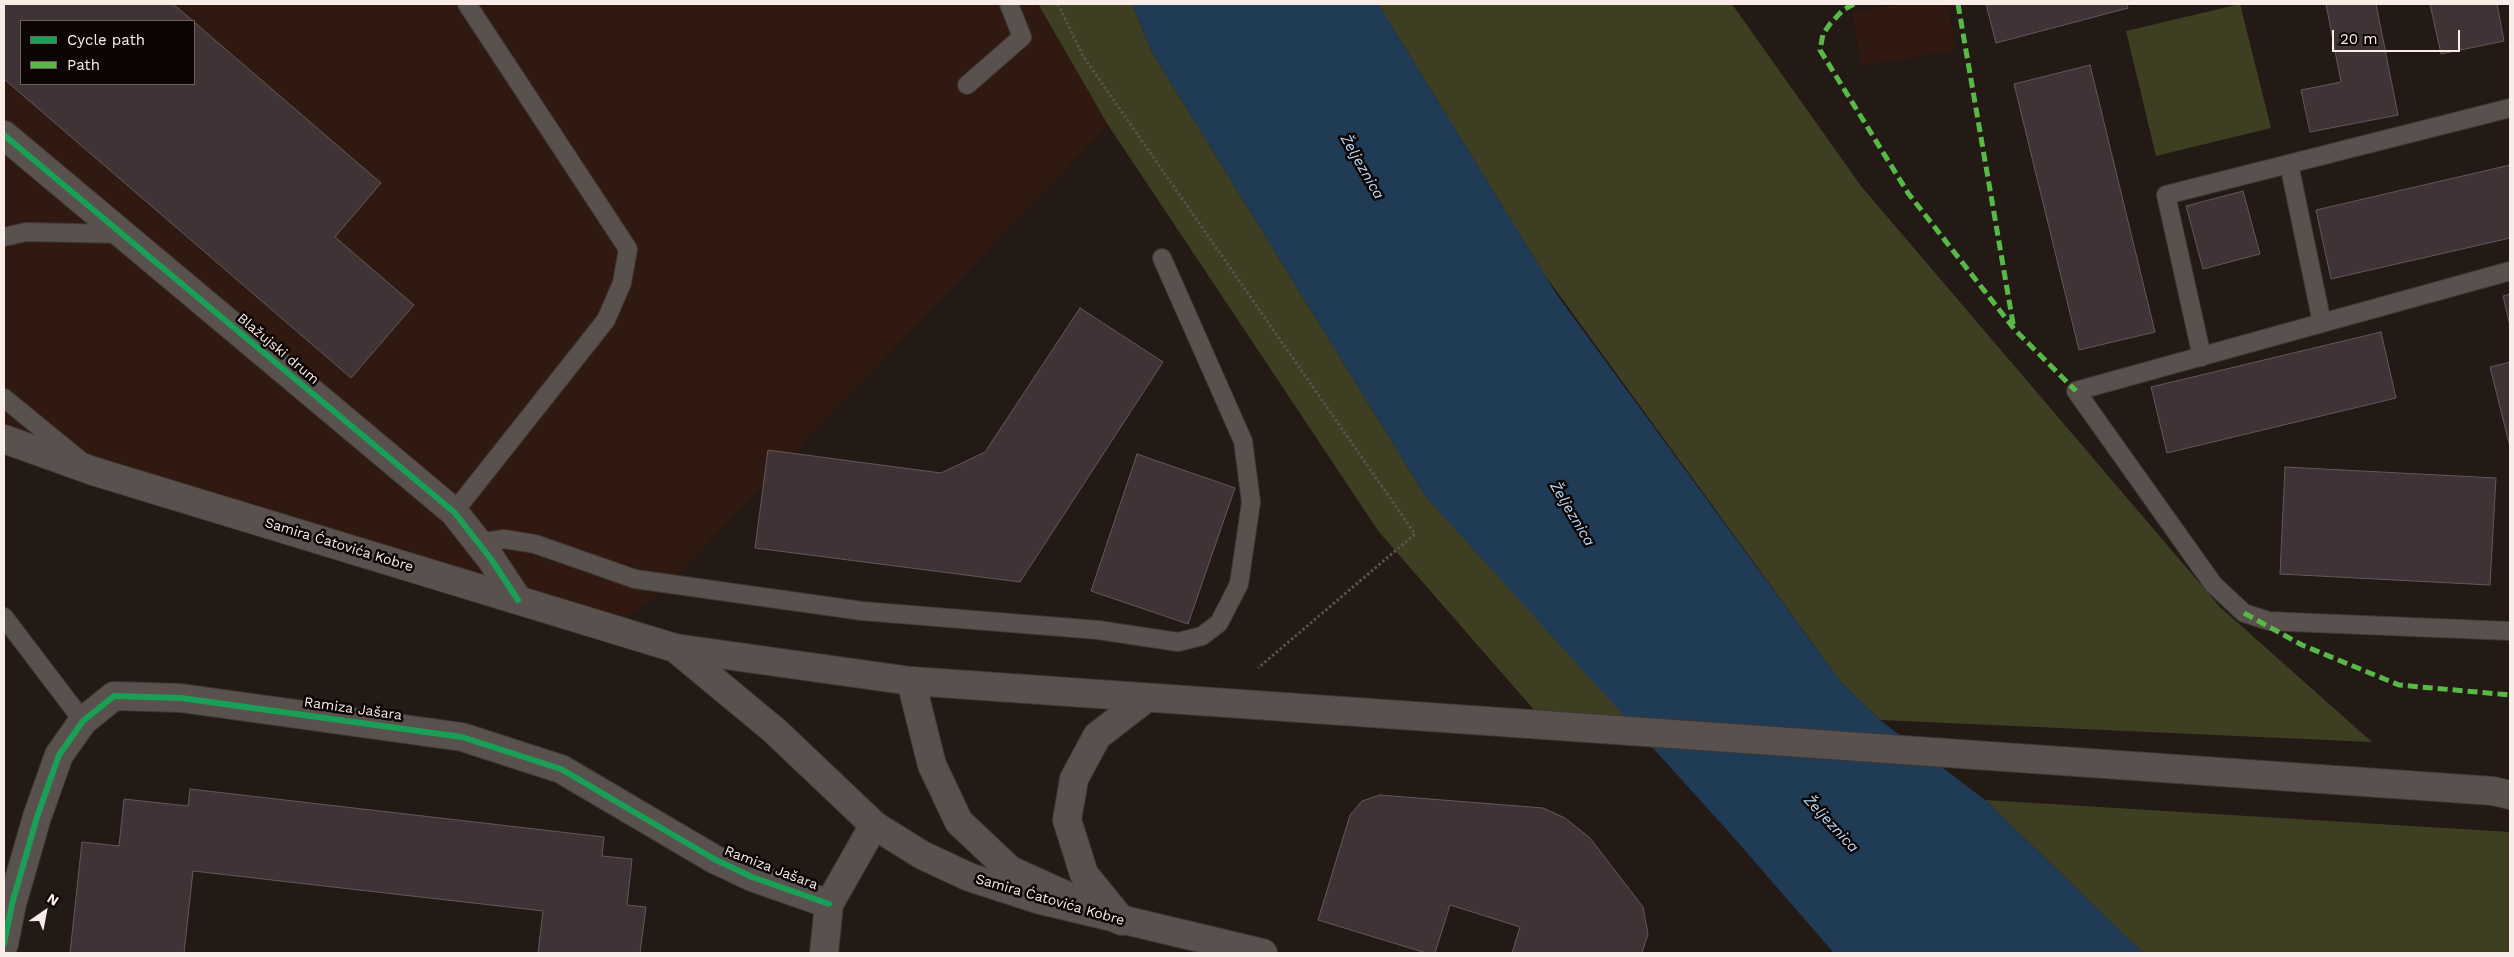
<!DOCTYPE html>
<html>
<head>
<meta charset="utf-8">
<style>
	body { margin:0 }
	#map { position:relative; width:2514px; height:957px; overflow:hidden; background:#231915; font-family:"Work Sans",sans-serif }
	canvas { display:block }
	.frame { position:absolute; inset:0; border:5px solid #faece7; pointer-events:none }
	.legend { position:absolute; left:20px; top:20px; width:175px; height:65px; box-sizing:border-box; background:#0c0503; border:1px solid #6b615e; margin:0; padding:6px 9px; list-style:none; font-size:15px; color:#faece7 }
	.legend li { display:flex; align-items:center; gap:10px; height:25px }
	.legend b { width:25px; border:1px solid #6b615e }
	.north { position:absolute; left:20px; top:887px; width:50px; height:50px; -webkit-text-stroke:4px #0c0503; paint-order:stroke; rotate:33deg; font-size:14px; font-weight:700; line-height:20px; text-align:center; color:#faece7 }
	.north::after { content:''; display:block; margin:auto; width:18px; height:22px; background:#faece7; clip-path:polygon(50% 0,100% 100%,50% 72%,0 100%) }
	.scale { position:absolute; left:2332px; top:30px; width:128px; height:22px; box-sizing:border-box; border:2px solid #faece7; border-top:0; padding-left:6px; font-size:15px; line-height:18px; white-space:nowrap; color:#faece7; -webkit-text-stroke:4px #0c0503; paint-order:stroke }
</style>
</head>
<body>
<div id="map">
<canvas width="2514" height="957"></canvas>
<div class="frame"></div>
<ul class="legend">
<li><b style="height:6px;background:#1a9f57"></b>Cycle path</li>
<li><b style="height:6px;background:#58b947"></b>Path</li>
</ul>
<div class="north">N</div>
<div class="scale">20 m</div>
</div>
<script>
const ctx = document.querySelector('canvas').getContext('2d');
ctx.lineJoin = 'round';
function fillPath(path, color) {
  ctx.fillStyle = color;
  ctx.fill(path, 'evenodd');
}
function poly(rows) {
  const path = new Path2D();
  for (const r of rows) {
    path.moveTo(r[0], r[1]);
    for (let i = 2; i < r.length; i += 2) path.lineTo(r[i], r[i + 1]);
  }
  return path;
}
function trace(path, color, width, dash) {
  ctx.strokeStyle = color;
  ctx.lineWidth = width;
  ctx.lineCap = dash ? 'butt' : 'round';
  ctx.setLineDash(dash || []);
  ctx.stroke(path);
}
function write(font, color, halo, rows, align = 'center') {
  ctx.font = font + ' "Work Sans",sans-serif';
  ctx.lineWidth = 5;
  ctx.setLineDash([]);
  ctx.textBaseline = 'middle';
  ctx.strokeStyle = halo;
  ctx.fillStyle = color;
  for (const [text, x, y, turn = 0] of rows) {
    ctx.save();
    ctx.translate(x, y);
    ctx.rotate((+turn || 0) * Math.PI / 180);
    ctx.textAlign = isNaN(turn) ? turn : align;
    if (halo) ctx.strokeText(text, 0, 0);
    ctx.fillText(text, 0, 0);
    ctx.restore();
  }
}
fillPath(poly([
	[4,4,1037,4,1108,125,660,593,612,629,4,439],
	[21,21,194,21,194,84,21,84],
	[1901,4,1948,4,1956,50,1861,66,1852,12]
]), '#301911');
fillPath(poly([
	[1038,4,1132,4,1152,52,1426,497,1644,733,1548,726,1379,532,1108,125],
	[1378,4,1732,4,1861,186,2220,607,2372,742,1880,720,1840,681,1544,274],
	[2240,4,2271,128,2156,156,2126,31],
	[1985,800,2510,832,2510,953,2143,953]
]), '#3e3e22');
fillPath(poly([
	[1132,4,1378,4,1557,295,1840,681,1880,720,1985,800,2143,953,1834,953,1727,830,1426,497,1152,52]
]), '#203b56');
const building = poly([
	[4,4,173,4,193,21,21,21,21,84,194,84,194,22,381,183,335,237,414,305,351,378,4,79,4,4],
	[1986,4,2127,4,2128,8,1996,43,1986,4],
	[2326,4,2376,4,2398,115,2310,132,2301,90,2341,82,2326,4],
	[2430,4,2497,4,2504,41,2441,54,2430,4],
	[2090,65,2155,332,2079,350,2014,84,2090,65],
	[2510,165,2510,238,2331,279,2316,210,2510,165],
	[2243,191,2260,254,2203,269,2186,206,2243,191],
	[2510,294,2510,326,2503,296,2510,294],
	[1080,308,1163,362,1020,582,755,548,768,450,941,473,985,452,1080,308],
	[2381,332,2396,398,2167,453,2151,387,2381,332],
	[2510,362,2510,447,2490,367,2510,362],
	[1137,454,1235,488,1188,624,1091,591,1137,454],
	[2285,467,2496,478,2490,585,2280,574,2285,467],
	[190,789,604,837,602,856,632,859,627,905,646,907,640,953,538,953,543,911,193,871,184,953,70,953,82,842,119,846,124,799,188,806,190,789],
	[1380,795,1543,808,1565,818,1590,838,1643,907,1648,934,1642,953,1512,953,1520,927,1450,905,1435,953,1426,953,1318,920,1350,815,1362,801,1380,795]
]);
fillPath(building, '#3f3336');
trace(building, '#62595a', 1);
const service = poly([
	[967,85,1022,37,1009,4],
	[2289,164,2322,323],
	[4,237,26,232,122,234],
	[2510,271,2076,391,2213,584,2244,613,2269,621,2290,622,2510,631],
	[2202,357,2166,195,2510,108],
	[4,398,81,461],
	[454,512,606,320,622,283,628,249,467,4],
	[478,543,504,539,535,544,635,579,862,611,1098,630,1178,642,1202,636,1219,623,1239,584,1251,502,1243,441,1162,258],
	[4,617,83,721]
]);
const minor = poly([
	[4,135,454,512,491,559,518,600],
	[4,944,12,904,37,817,59,755,83,721,114,696,181,698,462,737,561,769,714,859,752,877,829,904],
	[824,953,829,904,874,825]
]);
const tertiary = poly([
	[675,648,775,731,874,825,922,855,969,877,1040,900,1263,953]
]);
const secondary = poly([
	[4,439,93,471,675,648,911,681,2493,791,2510,795],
	[911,681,932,765,959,822,1010,870,1122,921],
	[1118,916,1084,874,1067,820,1074,779,1097,736,1145,699]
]);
trace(service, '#3f3734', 20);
trace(minor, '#3f3734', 30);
trace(tertiary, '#3f3734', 30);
trace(secondary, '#3f3734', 30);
trace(poly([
	[1058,4,1083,56,1415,534,1258,668]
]), '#59524f', 3, [2.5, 2.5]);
trace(service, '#59514d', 18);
trace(minor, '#59514d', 28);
trace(tertiary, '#59514d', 28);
trace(secondary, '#59514d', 28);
trace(poly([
	[1854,4,1843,10,1830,24,1823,34,1820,50,1908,193,2015,330,2076,391],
	[1958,4,2014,329],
	[2244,613,2302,645,2399,685,2510,695]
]), '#58b947', 5, [10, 5]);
trace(poly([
	[4,135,454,512,491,559,518,600],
	[4,944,12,904,37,817,59,755,83,721,114,696,181,698,462,737,561,769,714,859,752,877,829,904]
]), '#1a9f57', 6);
write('14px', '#faece7', '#0c0503', [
	["Blažujski drum",278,349,40],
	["Samira Ćatovića Kobre",339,545,17],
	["Ramiza Jašara",353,709,8],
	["Ramiza Jašara",771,868,21],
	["Samira Ćatovića Kobre",1050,900,16]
]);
write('italic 15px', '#bcdbfc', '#0c0503', [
	["Željeznica",1362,167,60],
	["Željeznica",1572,514,59],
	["Željeznica",1831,824,47]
]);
</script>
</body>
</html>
